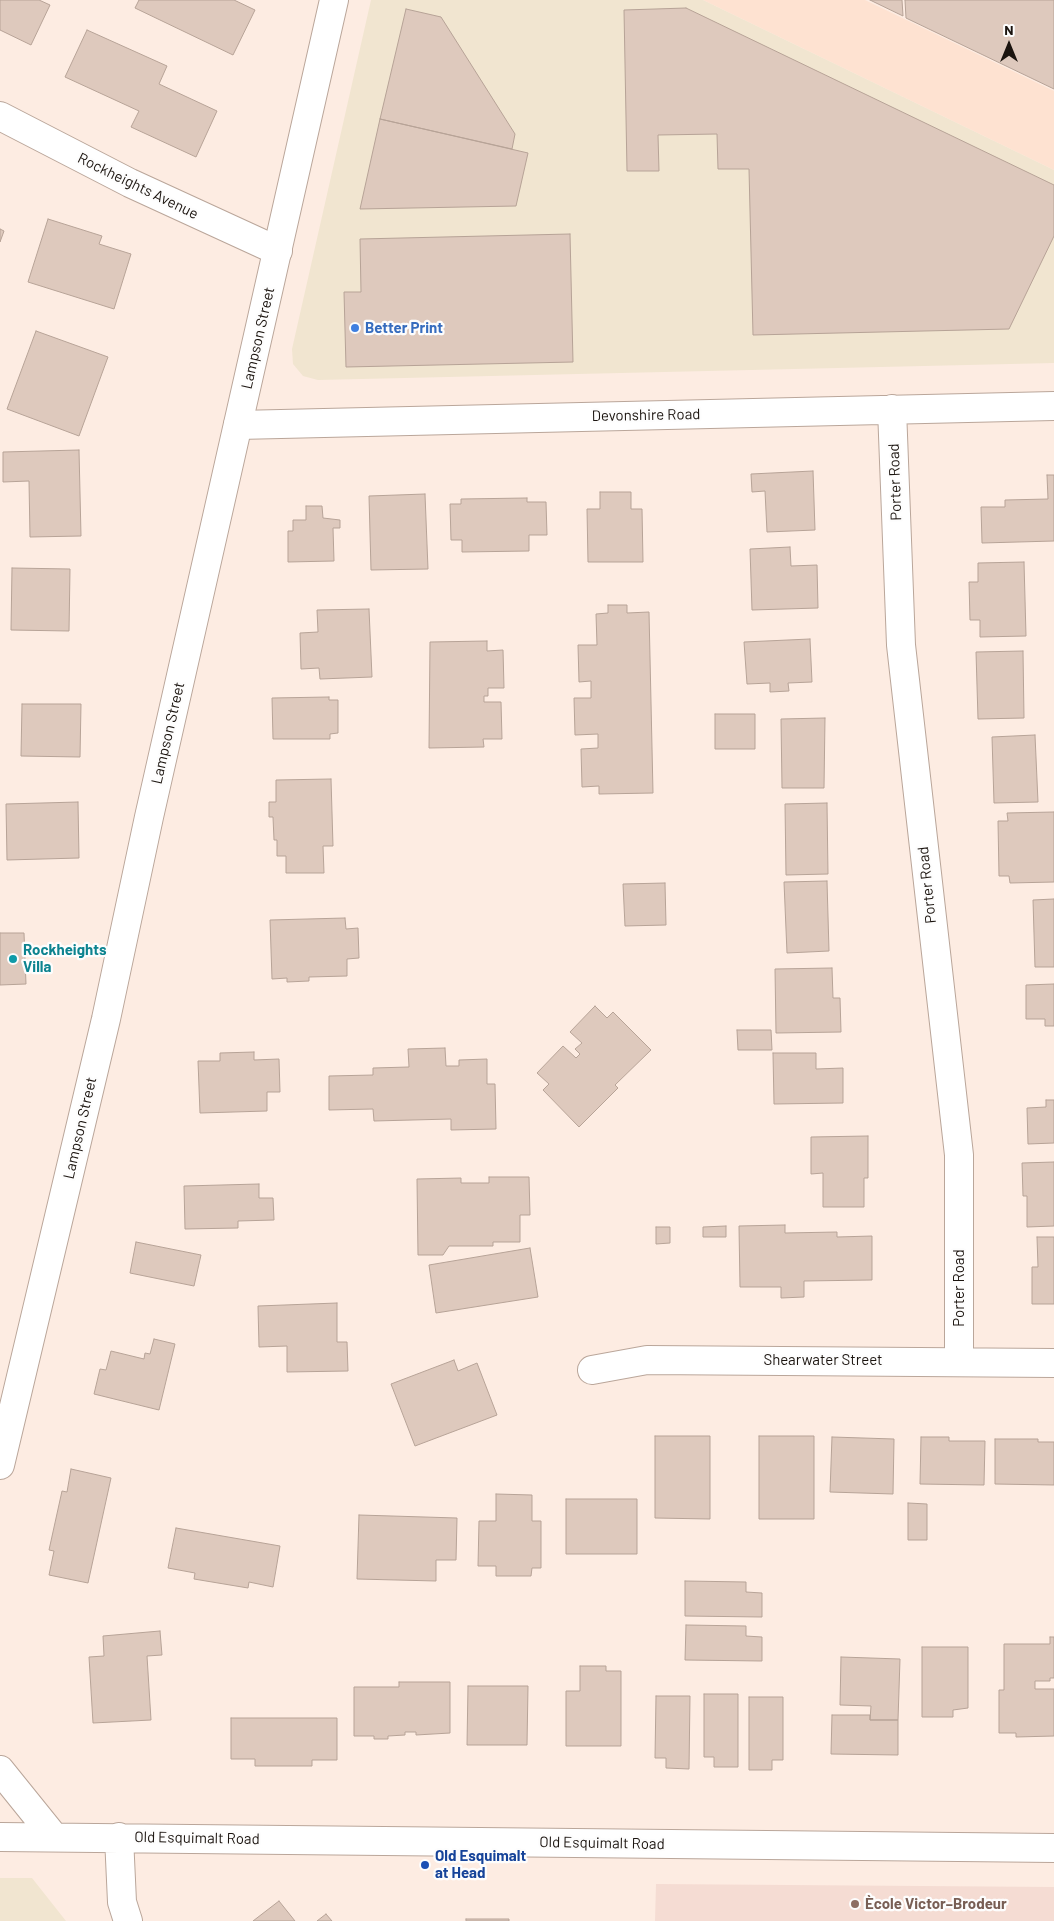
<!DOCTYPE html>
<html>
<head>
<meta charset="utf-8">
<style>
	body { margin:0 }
	#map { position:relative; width:1054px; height:1921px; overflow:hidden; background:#fdece2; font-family:Barlow,sans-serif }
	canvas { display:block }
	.north { position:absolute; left:984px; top:20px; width:50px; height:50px; -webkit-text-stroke:4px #fdfdfd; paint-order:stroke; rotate:0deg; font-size:14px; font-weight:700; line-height:20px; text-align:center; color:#1b140f }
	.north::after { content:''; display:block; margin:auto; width:18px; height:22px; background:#1b140f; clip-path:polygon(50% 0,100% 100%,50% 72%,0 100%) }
</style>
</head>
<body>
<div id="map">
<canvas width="1054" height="1921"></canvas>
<div class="north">N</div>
</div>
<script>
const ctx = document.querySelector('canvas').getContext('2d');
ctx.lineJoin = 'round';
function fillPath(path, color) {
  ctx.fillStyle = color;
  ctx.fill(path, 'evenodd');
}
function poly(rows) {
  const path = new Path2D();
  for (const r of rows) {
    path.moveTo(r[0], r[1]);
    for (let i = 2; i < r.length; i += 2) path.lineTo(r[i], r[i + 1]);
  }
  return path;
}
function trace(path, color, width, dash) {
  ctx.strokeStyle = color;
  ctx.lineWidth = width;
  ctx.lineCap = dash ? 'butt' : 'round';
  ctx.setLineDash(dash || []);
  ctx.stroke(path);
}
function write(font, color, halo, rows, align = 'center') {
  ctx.font = font + ' Barlow,sans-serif';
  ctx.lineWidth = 4.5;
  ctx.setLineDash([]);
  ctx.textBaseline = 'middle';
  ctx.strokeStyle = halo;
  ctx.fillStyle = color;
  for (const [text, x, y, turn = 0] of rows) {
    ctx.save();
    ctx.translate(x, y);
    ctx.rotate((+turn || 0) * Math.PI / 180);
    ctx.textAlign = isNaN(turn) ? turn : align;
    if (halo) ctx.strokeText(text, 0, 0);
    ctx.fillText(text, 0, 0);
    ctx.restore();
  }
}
fillPath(poly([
	[703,0,865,0,1054,91,1054,170]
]), '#fee2d1');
fillPath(poly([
	[371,0,703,0,1054,170,1054,363,318,380,303,376,293,364,292,349],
	[0,1878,32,1878,66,1921,0,1921]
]), '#f1e5d0');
fillPath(poly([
	[656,1884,1054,1887,1054,1921,655,1921]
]), '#f5dcd3');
const building = poly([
	[0,0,39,0,50,5,31,45,0,30,0,0],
	[139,0,234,0,255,10,233,55,135,8,139,0],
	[870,0,902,0,903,16,870,0],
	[905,0,1054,0,1054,89,906,18,905,0],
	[686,8,1054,185,1054,236,1009,329,753,335,749,169,718,169,717,134,658,135,659,171,627,171,624,10,686,8],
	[406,9,441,17,515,134,512,149,380,119,406,9],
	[87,30,167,66,159,84,217,111,196,157,131,127,139,111,65,77,87,30],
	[380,119,528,153,516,206,360,209,380,119],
	[48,219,102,236,99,244,131,254,114,309,28,282,48,219],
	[0,229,4,231,0,242,0,229],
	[570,234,573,362,346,367,344,292,361,292,360,239,570,234],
	[36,331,108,357,79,436,7,409,36,331],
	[79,450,81,536,30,537,29,481,3,482,3,452,79,450],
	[813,471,815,530,767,532,765,491,752,492,751,474,813,471],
	[1047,475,1054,475,1054,541,982,543,981,507,1005,507,1005,500,1048,499,1047,475],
	[600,492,631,492,631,509,642,509,643,562,588,562,587,509,600,509,600,492],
	[425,494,428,569,371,570,369,496,425,494],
	[527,498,527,502,546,502,547,535,529,535,529,551,462,552,462,540,451,540,450,504,461,504,461,499,527,498],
	[306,506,322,506,323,518,340,520,340,528,333,528,334,561,288,562,288,531,293,531,293,520,306,520,306,506],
	[790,547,791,566,817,565,818,608,752,610,750,549,790,547],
	[1024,562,1026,636,980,637,980,620,970,620,969,582,978,582,978,563,1024,562],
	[12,568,70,569,69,631,11,630,12,568],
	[608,605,627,605,627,613,649,612,653,793,599,794,599,786,582,787,581,749,598,748,598,734,575,735,574,698,591,698,591,681,579,682,578,645,597,645,596,614,608,613,608,605],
	[369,609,372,677,320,679,319,668,301,669,300,633,318,632,317,610,369,609],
	[810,639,812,682,788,683,789,691,770,692,770,683,747,684,744,642,810,639],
	[487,641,487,651,503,650,504,688,488,688,488,696,484,696,484,702,501,702,502,739,483,739,484,747,429,748,430,642,487,641],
	[1023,651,1024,718,978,719,976,652,1023,651],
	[329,697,329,700,338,700,338,733,330,734,330,739,273,739,272,698,329,697],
	[22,704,81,704,80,757,21,756,22,704],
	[715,714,755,714,755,749,715,749,715,714],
	[825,718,824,788,782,788,781,719,825,718],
	[1035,735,1038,802,994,803,992,737,1035,735],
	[331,779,333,846,323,846,324,873,286,873,286,856,277,856,277,840,274,840,273,817,269,817,269,802,276,802,276,780,331,779],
	[78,802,79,858,7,860,6,804,78,802],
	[827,803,828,874,786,875,785,804,827,803],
	[1054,812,1054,882,1010,883,1009,876,999,876,998,821,1008,821,1007,813,1054,812],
	[827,881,829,951,787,953,784,882,827,881],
	[665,883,666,925,625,926,623,884,665,883],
	[1054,899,1054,967,1035,967,1033,900,1054,899],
	[345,918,346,929,358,928,359,958,347,959,347,976,309,977,309,981,287,982,287,978,272,979,270,920,345,918],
	[0,933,24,933,26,984,0,985,0,933],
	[832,968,833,998,840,998,841,1032,776,1033,775,969,832,968],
	[1054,984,1054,1026,1045,1026,1045,1019,1026,1019,1026,985,1054,984],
	[595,1006,607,1018,613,1012,651,1050,615,1085,618,1088,579,1127,543,1090,549,1084,537,1073,563,1046,576,1058,580,1054,575,1049,582,1043,570,1032,595,1006],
	[737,1030,771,1030,772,1050,738,1050,737,1030],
	[445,1048,446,1066,459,1066,459,1060,487,1059,487,1084,495,1084,496,1129,451,1130,451,1119,374,1121,373,1109,329,1110,329,1076,373,1075,373,1068,409,1067,408,1049,445,1048],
	[254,1052,254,1060,279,1059,280,1092,267,1092,267,1111,200,1113,198,1061,220,1061,220,1053,254,1052],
	[773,1053,816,1053,816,1069,843,1068,843,1103,774,1104,773,1053],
	[1046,1100,1054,1100,1054,1143,1028,1144,1027,1108,1046,1107,1046,1100],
	[868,1136,868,1178,864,1178,864,1207,823,1207,823,1173,811,1174,811,1137,868,1136],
	[1054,1162,1054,1226,1027,1227,1027,1196,1023,1196,1022,1163,1054,1162],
	[489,1177,529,1177,530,1215,520,1215,520,1242,493,1242,493,1246,449,1246,443,1255,418,1255,417,1179,461,1178,461,1183,489,1183,489,1177],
	[259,1184,259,1198,273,1198,274,1220,238,1221,238,1228,185,1229,184,1186,259,1184],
	[785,1225,785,1233,837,1232,837,1237,872,1236,872,1280,804,1281,804,1297,781,1298,781,1287,740,1287,739,1226,785,1225],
	[726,1226,726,1237,703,1237,703,1227,726,1226],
	[656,1227,670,1227,670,1243,656,1244,656,1227],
	[1037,1237,1054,1237,1054,1304,1032,1304,1032,1267,1038,1267,1037,1237],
	[136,1242,201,1255,194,1286,130,1273,136,1242],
	[530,1248,538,1297,436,1313,429,1265,530,1248],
	[337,1303,337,1342,347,1342,348,1371,287,1372,287,1346,259,1347,258,1306,337,1303],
	[154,1339,175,1344,159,1410,94,1394,100,1369,106,1370,111,1351,144,1359,145,1353,150,1354,154,1339],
	[454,1360,458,1371,477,1363,497,1415,415,1446,391,1384,454,1360],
	[655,1436,710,1436,710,1519,655,1518,655,1436],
	[759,1436,814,1436,814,1519,759,1519,759,1436],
	[832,1437,894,1439,893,1494,830,1492,832,1437],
	[921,1437,949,1437,949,1441,985,1441,984,1485,920,1484,921,1437],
	[995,1439,1038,1439,1038,1442,1054,1442,1054,1485,995,1484,995,1439],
	[71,1469,111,1478,88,1583,49,1575,54,1551,49,1550,62,1491,67,1492,71,1469],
	[496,1494,532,1495,532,1521,541,1521,541,1568,532,1568,531,1576,496,1576,496,1566,478,1566,479,1521,496,1521,496,1494],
	[566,1499,637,1499,637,1554,566,1554,566,1499],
	[908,1503,927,1504,927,1540,908,1540,908,1503],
	[359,1515,457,1518,456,1560,436,1560,436,1581,357,1579,359,1515],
	[176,1528,280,1546,273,1587,249,1582,248,1588,194,1579,195,1573,168,1568,176,1528],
	[685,1581,746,1582,746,1592,762,1593,762,1617,685,1616,685,1581],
	[686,1625,746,1626,746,1636,762,1637,762,1661,685,1660,686,1625],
	[160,1631,162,1655,147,1656,151,1720,93,1723,89,1657,104,1656,103,1636,160,1631],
	[1050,1637,1054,1637,1054,1678,1050,1678,1050,1681,1035,1681,1035,1689,1054,1689,1054,1736,1016,1737,1016,1733,999,1733,999,1690,1004,1690,1004,1644,1050,1644,1050,1637],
	[922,1647,968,1647,968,1708,953,1710,953,1717,922,1717,922,1647],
	[841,1657,900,1659,898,1720,870,1720,871,1706,840,1705,841,1657],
	[580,1666,606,1666,606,1671,621,1671,621,1746,566,1746,566,1691,580,1691,580,1666],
	[399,1682,450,1682,450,1733,416,1735,416,1732,405,1732,405,1735,388,1736,388,1739,374,1739,374,1736,354,1736,354,1687,399,1687,399,1682],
	[468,1686,528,1686,527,1745,467,1745,468,1686],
	[704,1694,738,1694,738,1767,714,1767,714,1757,704,1757,704,1694],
	[656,1696,690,1696,689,1769,666,1768,666,1758,655,1758,656,1696],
	[749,1697,783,1697,783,1760,772,1760,772,1770,749,1770,749,1697],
	[832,1715,870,1715,870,1720,898,1720,898,1755,831,1754,832,1715],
	[231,1718,337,1718,337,1760,312,1760,312,1766,255,1766,255,1759,231,1759,231,1718],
	[279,1901,295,1921,253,1921,279,1901],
	[326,1914,332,1921,317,1921,326,1914],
	[466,1919,509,1919,509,1921,466,1921,466,1919]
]);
fillPath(building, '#dec9bd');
trace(building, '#b7a397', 1);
const minor = poly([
	[0,116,130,183,278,251],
	[892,409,901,645,959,1155,959,1361],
	[238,425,1054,406],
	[592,1370,647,1360,1054,1363],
	[0,1770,54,1837],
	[0,1837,1054,1848],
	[119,1837,122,1902,128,1921]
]);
const secondary = poly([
	[0,1465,106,1019,149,817,334,0]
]);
trace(minor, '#baa69a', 30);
trace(secondary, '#baa69a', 30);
trace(minor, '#fff', 28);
trace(secondary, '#fff', 28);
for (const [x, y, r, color] of [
	[355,328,5,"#3f7fe0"],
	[13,959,5,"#0f9aa8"],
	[425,1865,5,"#1a4fb4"],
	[855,1904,5,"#8d6e63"]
]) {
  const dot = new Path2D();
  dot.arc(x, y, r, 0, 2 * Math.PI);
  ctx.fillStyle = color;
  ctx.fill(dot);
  trace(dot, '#fdfdfd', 2);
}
write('15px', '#1b140f', '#fdfdfd', [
	["Rockheights Avenue",138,186,26],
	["Lampson Street",258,338,-77],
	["Devonshire Road",646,415,-1],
	["Porter Road",895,482,-92],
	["Lampson Street",168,733,-77],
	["Porter Road",927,885,-96],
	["Lampson Street",80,1128,-77],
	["Porter Road",959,1288,-90],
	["Shearwater Street",823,1360],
	["Old Esquimalt Road",197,1838,1],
	["Old Esquimalt Road",602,1843,1]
]);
write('bold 15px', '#366cbe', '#fdfdfd', [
	["Better Print",365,328]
], 'left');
write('bold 15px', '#0d838f', '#fdfdfd', [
	["Rockheights",23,950],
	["Villa",23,967]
], 'left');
write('bold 15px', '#164399', '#fdfdfd', [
	["Old Esquimalt",435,1856],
	["at Head",435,1873]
], 'left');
write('bold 15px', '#785e54', '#fdfdfd', [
	["Ècole Victor–Brodeur",865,1904]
], 'left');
</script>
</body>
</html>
